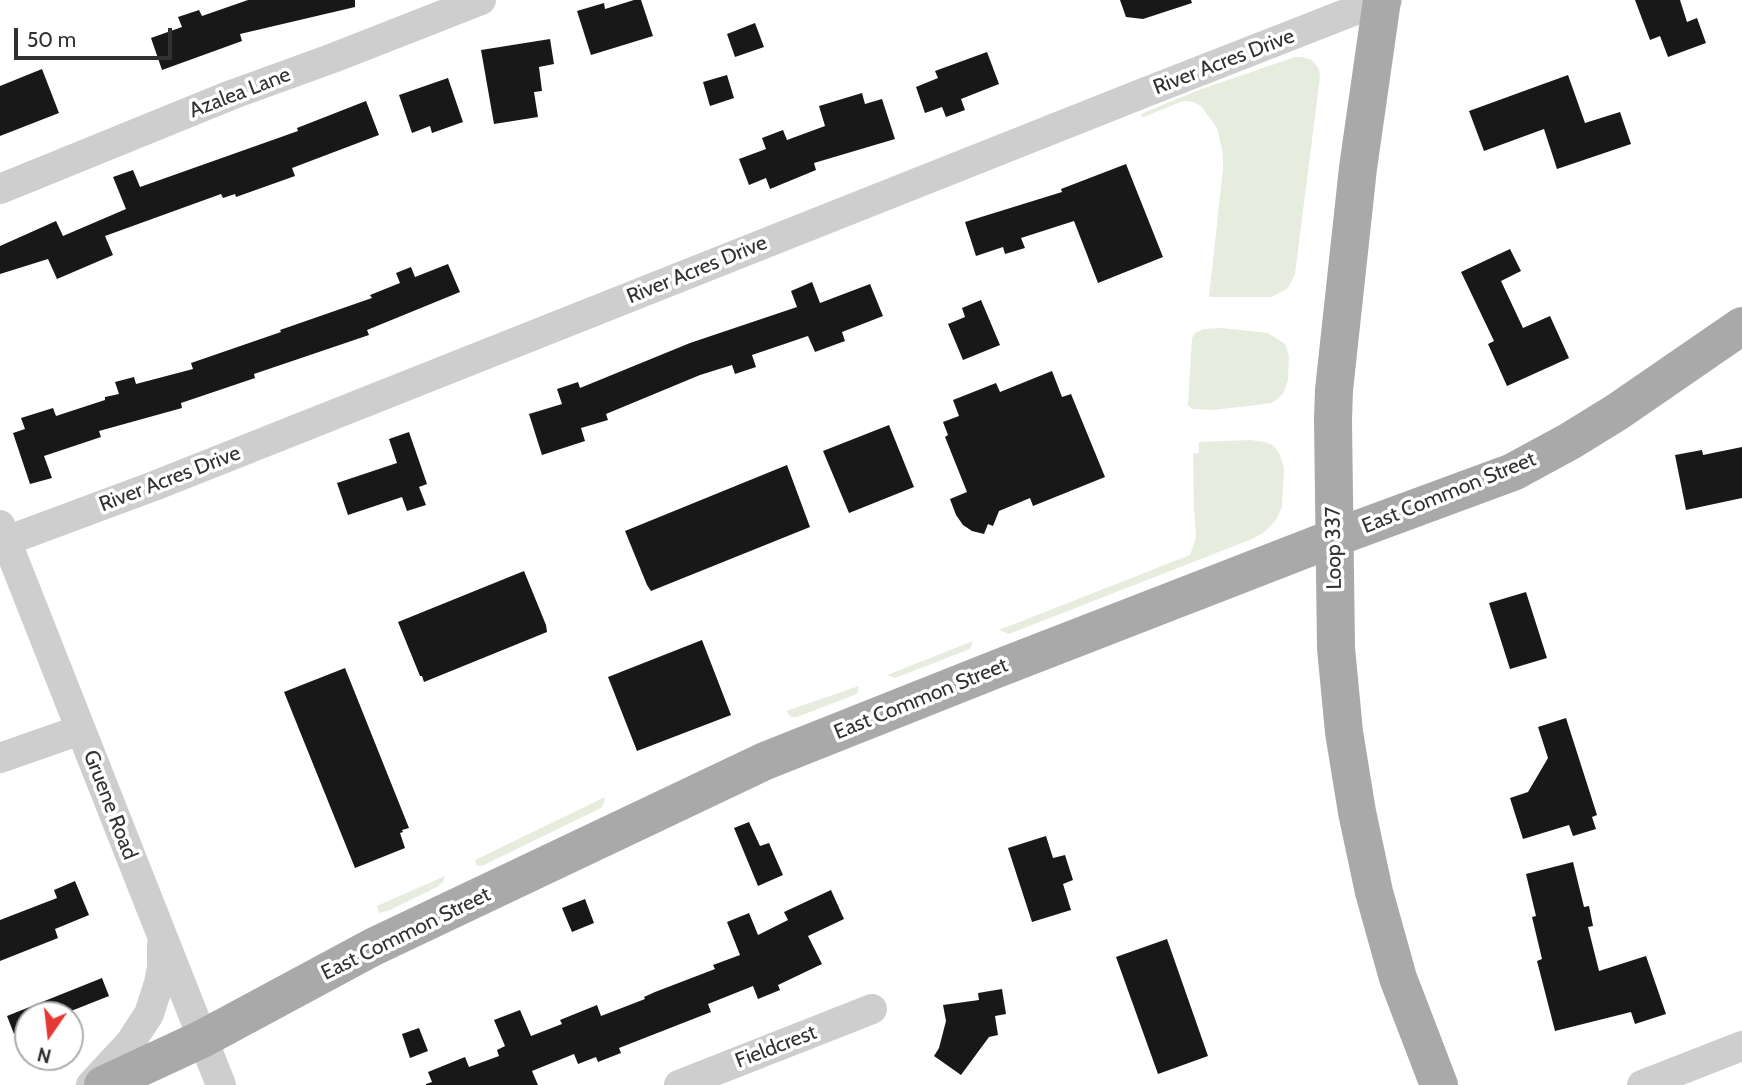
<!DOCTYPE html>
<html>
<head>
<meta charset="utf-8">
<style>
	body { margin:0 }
	#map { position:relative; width:1742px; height:1085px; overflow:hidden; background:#fff; font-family:Cabin,sans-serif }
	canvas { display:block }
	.north { position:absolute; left:14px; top:1001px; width:70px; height:70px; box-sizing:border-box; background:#fff; border:2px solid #adadad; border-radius:50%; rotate:194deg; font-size:19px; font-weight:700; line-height:28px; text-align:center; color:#313131 }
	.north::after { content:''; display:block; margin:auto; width:24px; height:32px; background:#e53936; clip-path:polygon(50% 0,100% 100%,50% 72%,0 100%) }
	.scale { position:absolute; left:14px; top:28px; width:158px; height:32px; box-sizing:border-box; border:4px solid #313131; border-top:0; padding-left:9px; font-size:21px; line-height:24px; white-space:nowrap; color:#313131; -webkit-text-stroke:5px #fff; paint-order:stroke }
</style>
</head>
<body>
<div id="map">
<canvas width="1742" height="1085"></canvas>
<div class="north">N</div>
<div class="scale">50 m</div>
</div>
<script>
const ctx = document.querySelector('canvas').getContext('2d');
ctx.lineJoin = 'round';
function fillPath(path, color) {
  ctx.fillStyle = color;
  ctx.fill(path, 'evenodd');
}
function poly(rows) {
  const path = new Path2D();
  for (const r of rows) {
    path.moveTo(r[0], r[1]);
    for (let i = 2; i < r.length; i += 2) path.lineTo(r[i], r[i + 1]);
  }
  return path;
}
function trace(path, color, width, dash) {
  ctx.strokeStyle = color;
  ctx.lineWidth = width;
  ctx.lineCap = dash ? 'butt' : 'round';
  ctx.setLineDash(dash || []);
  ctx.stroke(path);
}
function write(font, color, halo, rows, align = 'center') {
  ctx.font = font + ' Cabin,sans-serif';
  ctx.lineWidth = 7;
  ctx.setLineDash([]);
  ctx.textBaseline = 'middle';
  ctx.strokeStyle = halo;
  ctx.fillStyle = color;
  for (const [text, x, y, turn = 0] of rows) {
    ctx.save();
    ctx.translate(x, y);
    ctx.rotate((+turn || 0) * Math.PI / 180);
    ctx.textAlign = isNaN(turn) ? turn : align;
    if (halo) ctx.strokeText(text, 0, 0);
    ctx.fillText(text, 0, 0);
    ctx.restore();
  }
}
fillPath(poly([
	[1295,57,1302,57,1312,60,1319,69,1320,77,1295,274,1288,288,1272,297,1209,297,1223,169,1223,154,1217,128,1201,106,1193,102,1183,101,1144,117,1142,117,1141,114,1196,91],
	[1221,328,1268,333,1285,344,1289,355,1288,380,1284,392,1278,399,1271,403,1257,405,1213,410,1193,409,1188,406,1192,338,1195,333,1204,329],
	[1250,440,1265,442,1274,446,1280,455,1284,468,1282,507,1277,518,1271,526,1263,533,1252,539,1009,634,999,630,1190,555,1196,537,1194,510,1193,454,1199,453,1199,442],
	[973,641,970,649,895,678,887,675],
	[859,686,857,694,797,717,791,717,786,711],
	[605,797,604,803,601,808,484,865,477,866,475,860],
	[445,876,443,882,437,887,390,910,379,913,377,906]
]), '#e6eddf');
fillPath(poly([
	[248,0,355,0,355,7,240,34,242,41,162,70,151,38,182,27,178,17,199,10,202,16],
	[634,0,641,0,653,36,591,55,577,11,604,3,605,9],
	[1120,0,1191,0,1192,3,1143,19,1126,17],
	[1635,0,1680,0,1687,22,1697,18,1706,43,1668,57,1660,36,1650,40],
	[755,23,764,47,735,57,727,34],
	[550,39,554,64,539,67,542,91,534,92,538,117,494,124,481,50],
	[987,52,999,84,961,99,965,110,946,117,942,107,925,113,916,87,938,78,935,71],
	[42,69,59,113,0,136,0,86],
	[727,75,734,98,710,106,703,82],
	[1568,75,1585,123,1620,112,1631,144,1557,169,1544,129,1484,151,1469,111],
	[448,78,463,122,432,133,430,126,412,133,399,95],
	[862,93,865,104,882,99,895,139,814,163,816,170,770,189,766,178,749,185,739,159,766,149,762,138,783,130,787,140,825,126,819,106],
	[366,101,379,135,292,168,295,176,236,197,235,194,223,198,221,194,105,236,113,255,57,279,48,259,0,274,0,246,56,221,63,236,126,209,113,177,133,170,140,187,298,131,297,128],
	[1126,164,1163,257,1098,283,1074,221,1021,238,1025,248,1005,254,1003,247,976,256,965,222,1062,192,1061,189],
	[1510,249,1521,271,1501,281,1523,328,1550,316,1569,358,1507,386,1488,344,1494,341,1461,272],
	[448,264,460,292,367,330,369,335,254,374,255,378,181,403,182,408,99,431,101,437,44,456,52,478,30,484,13,433,25,429,21,418,53,408,56,416,105,400,105,397,119,394,115,382,134,377,136,384,193,369,191,363,281,332,280,330,372,298,370,295,400,283,396,273,411,267,415,277],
	[812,282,820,303,870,284,883,316,842,332,845,341,815,352,808,336,752,355,756,367,735,374,732,365,700,375,606,414,608,420,581,428,585,441,542,455,529,414,562,404,557,389,578,382,580,388,690,343,797,307,791,291],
	[981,300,1000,345,963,360,948,324,965,317,962,308],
	[1052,371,1062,397,1071,394,1105,477,1033,506,1030,498,999,511,993,526,988,524,984,534,972,531,963,525,956,515,950,499,967,492,945,437,948,435,943,422,959,416,953,400,996,383,1000,392],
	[889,425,914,487,849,513,823,451],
	[409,432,427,484,419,487,426,505,407,511,402,497,348,515,337,483,397,463,389,439],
	[1742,447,1742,498,1686,510,1675,455,1702,450,1703,455],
	[787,465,810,527,651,591,647,585,625,531],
	[524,571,546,625,547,632,424,682,422,676,420,676,398,622],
	[1526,592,1547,658,1510,669,1489,603],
	[702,640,731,715,637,751,608,677],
	[345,668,409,828,402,830,403,832,400,833,405,848,355,868,284,692],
	[1566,718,1597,815,1592,817,1596,829,1573,836,1569,825,1523,839,1510,798,1528,792,1548,758,1538,727],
	[749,822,760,846,769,843,783,875,758,886,734,828],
	[1046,836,1053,858,1065,855,1073,880,1063,884,1071,910,1032,922,1008,848],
	[1573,862,1584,907,1589,906,1593,926,1588,927,1599,971,1646,956,1666,1014,1635,1024,1631,1012,1555,1031,1537,961,1542,959,1532,917,1536,916,1526,874],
	[75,881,89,915,55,929,58,938,0,961,0,920,57,898,54,890],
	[831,890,844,919,808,936,822,964,778,985,780,990,758,999,753,986,708,1004,711,1012,619,1048,621,1053,598,1062,596,1057,578,1064,574,1054,532,1071,538,1085,426,1085,426,1084,432,1082,428,1072,465,1057,469,1067,499,1056,497,1050,505,1046,494,1020,520,1010,531,1036,562,1024,560,1020,597,1005,601,1016,645,999,644,997,655,992,715,969,713,965,740,955,727,922,749,913,758,935,788,920,784,912],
	[585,899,594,923,572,932,562,908],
	[1167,939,1208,1056,1158,1074,1116,957],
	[102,978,109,996,61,1015,28,1015,28,1028,14,1034,7,1016],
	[1002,989,1006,1014,995,1016,998,1035,989,1037,961,1075,934,1056,939,1048,946,1021,943,1005,979,1000,978,993],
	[419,1028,428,1051,410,1058,402,1034]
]), '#181818');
trace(poly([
	[0,189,231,95,333,58,481,0],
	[0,525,221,1085],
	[6,541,154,486,1146,92,1353,11,1387,0],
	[0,758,80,730],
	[91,1085,130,1043,149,1014,159,983,162,967,162,945],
	[679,1085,872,1009],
	[1642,1085,1742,1046]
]), '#cecece', 30);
trace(poly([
	[1382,0,1358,168,1334,390,1333,420,1336,648,1344,732,1357,812,1374,892,1398,978,1439,1085],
	[103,1085,202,1039,373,947,765,761,999,668,1334,538,1513,472,1570,441,1617,412,1742,326]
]), '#a9a9a9', 38);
write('21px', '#313131', '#fff', [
	["River Acres Drive",1224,62,-21],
	["Azalea Lane",240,93,-21],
	["River Acres Drive",697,270,-22],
	["River Acres Drive",170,479,-21],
	["East Common Street",1449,493,-22],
	["Loop 337",1334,548,-91],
	["East Common Street",921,699,-22],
	["Gruene Road",110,805,69],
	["East Common Street",406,934,-26],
	["Fieldcrest",776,1047,-21]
]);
</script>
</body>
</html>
